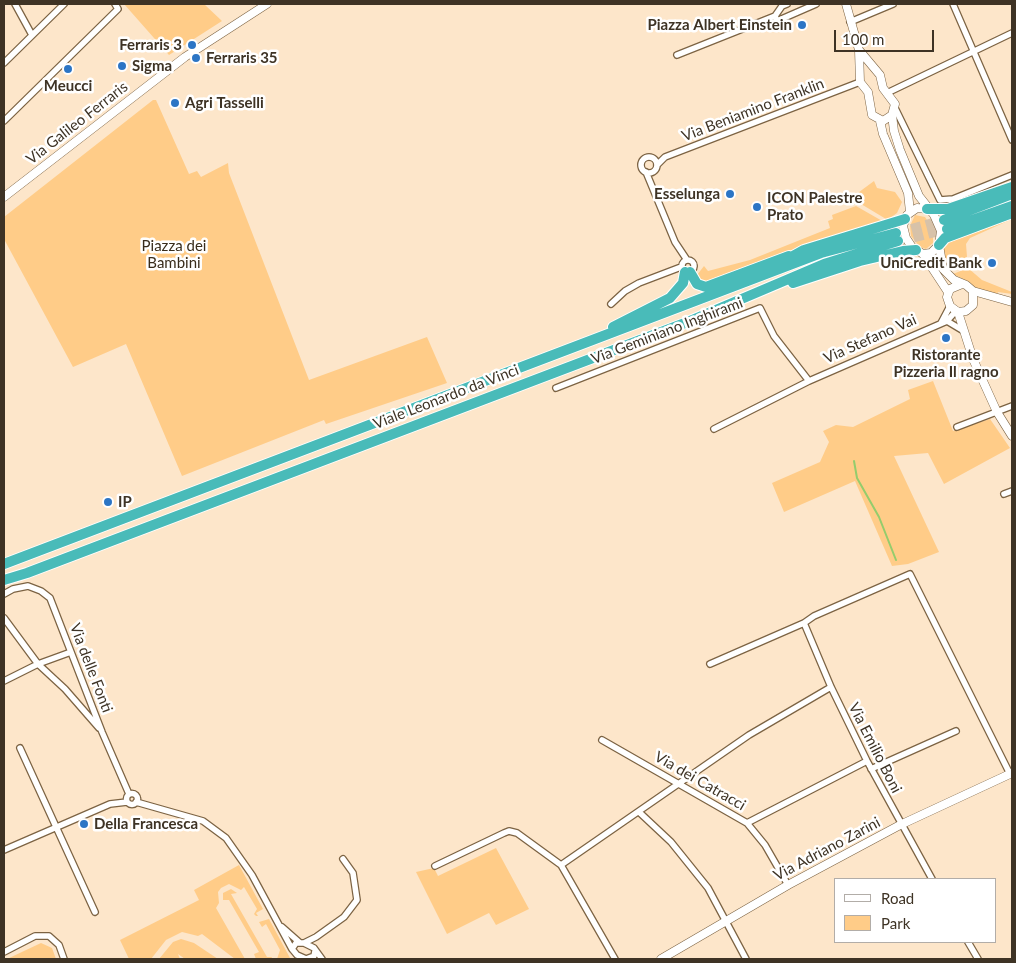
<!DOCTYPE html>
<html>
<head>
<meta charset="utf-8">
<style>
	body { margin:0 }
	#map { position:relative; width:1016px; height:963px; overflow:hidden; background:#fde6ca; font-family:Lato,sans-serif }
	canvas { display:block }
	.frame { position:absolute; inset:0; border:5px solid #3e3325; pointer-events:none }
	.legend { position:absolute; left:834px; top:878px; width:162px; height:65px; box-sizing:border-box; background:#fff; border:1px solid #b2ada8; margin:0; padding:6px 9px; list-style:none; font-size:15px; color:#3e3325 }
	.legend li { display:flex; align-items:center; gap:10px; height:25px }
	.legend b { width:25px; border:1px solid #b2ada8 }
	.scale { position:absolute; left:834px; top:30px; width:100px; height:22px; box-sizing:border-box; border:2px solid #3e3325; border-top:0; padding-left:6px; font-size:15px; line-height:18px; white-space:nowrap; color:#3e3325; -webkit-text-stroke:4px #fff; paint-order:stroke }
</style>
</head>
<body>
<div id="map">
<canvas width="1016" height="963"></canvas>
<div class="frame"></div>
<ul class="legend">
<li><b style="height:6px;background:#fff"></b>Road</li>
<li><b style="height:14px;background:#fc8"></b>Park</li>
</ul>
<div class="scale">100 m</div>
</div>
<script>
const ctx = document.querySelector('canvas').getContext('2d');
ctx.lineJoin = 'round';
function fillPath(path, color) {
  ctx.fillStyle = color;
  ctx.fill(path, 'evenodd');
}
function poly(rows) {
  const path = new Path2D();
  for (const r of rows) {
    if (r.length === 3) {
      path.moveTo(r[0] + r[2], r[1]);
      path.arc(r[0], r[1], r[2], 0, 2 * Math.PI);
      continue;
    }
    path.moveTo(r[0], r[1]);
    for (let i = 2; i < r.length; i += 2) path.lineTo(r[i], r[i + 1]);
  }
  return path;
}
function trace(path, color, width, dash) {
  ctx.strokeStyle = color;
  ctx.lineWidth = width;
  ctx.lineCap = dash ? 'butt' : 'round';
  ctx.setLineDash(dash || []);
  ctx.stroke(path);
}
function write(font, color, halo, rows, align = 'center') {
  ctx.font = font + ' Lato,sans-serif';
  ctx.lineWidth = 5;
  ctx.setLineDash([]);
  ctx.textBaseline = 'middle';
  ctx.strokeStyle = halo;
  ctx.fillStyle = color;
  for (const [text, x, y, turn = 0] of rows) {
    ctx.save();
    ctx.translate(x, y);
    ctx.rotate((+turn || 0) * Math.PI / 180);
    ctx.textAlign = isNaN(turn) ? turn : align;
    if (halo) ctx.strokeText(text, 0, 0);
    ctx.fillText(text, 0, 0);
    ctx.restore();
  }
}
fillPath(poly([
	[124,4,204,4,222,21,169,55],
	[153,100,156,100,189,174,197,171,201,177,228,163,229,173,309,380,427,337,447,383,326,424,324,420,182,476,126,344,73,367,4,239,4,217],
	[874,181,877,188,895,192,902,202,897,213,890,218,886,219,851,198],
	[856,206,884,222,709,283,701,282,697,275,704,266,708,271,750,260,830,228,828,221,833,219,832,215],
	[915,215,925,217,933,229,933,243,926,249,920,247,911,236,910,226],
	[1012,219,970,238,966,244,967,257,958,261,944,261,942,251,949,242],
	[968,268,982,280,1012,292,1012,294,998,292,997,294,977,289,969,282,953,274],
	[933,381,953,431,990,419,1010,448,944,484,928,453,894,456,939,552,908,564,892,566,855,481,784,512,772,483,820,462,829,442,823,431,836,425,853,427,910,399,908,390],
	[496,848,529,909,496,925,489,913,447,934,416,872,434,868,438,876],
	[239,865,263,909,256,913,258,916,256,916,254,914,257,909,244,887,241,890,229,884,221,888,218,892,219,903,216,908,245,959,235,959,202,934,198,936,182,932,166,940,151,959,129,959,120,940,199,900,194,890],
	[231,889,237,893,231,894,267,957,272,957,271,959,256,959,254,954,259,952,229,900,223,900,223,893],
	[269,919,290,958,293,959,277,959,280,950,266,924,262,927,259,922],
	[181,939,194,943,218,959,185,959,178,954,180,959,159,959,173,942],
	[41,943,52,948,56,959,7,959]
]), '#fc8');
trace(poly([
	[854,461,857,478,879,517,896,560]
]), '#94cc6c', 2);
trace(poly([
	[897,233,944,220],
	[899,241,947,229]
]), '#d7c2a9', 10, [10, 5]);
const street = poly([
	[15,4,32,35],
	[953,4,1012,140],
	[775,16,777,21,816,4],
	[775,16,782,6,787,4],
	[850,22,893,4],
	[677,55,775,16],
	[4,63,64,4],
	[887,93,1012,33],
	[895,108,940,200,953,199,1012,175],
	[4,121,118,9,115,4],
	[649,165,8],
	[657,165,665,157,860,82],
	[646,172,675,242,687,260],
	[688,266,6],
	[611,304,625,291,639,283,681,267],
	[947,321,962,330],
	[941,323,950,306],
	[556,388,760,308,774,336,809,381],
	[957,427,1012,406],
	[714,429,809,381,947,321,956,311],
	[1004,494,1012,491],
	[4,594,13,589,28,586,41,591,50,598,102,732,129,794],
	[4,618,38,664,65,689,99,728],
	[804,623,831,687,867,761,932,879],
	[710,664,804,623,814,616,910,574,1010,774],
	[4,681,38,664,71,652],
	[602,740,747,823,765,845,788,885],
	[20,748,95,912],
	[871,769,956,731],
	[132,799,5.5],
	[136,802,203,821,226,838,252,875,292,949],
	[639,812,671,842,708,888,746,959],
	[747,823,867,761],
	[4,850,110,804,127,802],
	[561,865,749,735,831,687],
	[435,866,504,833,509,831,517,833,561,865,615,959],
	[282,927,299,942],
	[968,942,978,959],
	[304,943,316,937,344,917,357,900,353,873,343,859],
	[315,951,314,956,306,959,297,955,292,949,296,943,304,943,314,948,322,959],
	[4,952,35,936,49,936,59,945,64,959]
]);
const secondary = poly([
	[846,4,859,50,880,75,883,88,895,104,892,115,894,131,900,150,919,196,934,215,941,231,939,245,943,269,954,280,966,285,973,291,973,305,966,311,958,312,950,306,947,297,950,289,962,284],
	[859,50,860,82,868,92,872,115,883,121,892,115],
	[880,121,883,134,908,193,910,212],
	[4,197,185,57,267,4],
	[927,209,917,208,907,215,903,226,906,238,912,247,923,254,931,253,939,245],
	[923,254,948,292],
	[973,291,1012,302],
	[958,312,973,359,997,412,1012,436],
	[661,959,788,885,900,825,1012,773]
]);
const highway = poly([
	[927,209,948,209,1012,187],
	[944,220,1012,194],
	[947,229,1012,206],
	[939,245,945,238,1012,213],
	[784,261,804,250,905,219],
	[690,272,697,284,706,287,789,256],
	[793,283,860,261,903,251,916,250],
	[613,327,670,298,683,283,685,272],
	[4,564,821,253,896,233],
	[4,580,27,573,685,323,824,264,898,241]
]);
trace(street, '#7c6343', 8);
trace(secondary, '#7c6343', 9);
trace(highway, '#fff', 12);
trace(street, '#fff', 5.5);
trace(secondary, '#fff', 8);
trace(highway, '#49bbb9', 10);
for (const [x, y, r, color] of [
	[802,25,5,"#2c75c5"],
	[192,45,5,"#2c75c5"],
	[196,58,5,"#2c75c5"],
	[122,66,5,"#2c75c5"],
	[68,69,5,"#2c75c5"],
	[175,103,5,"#2c75c5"],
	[730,194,5,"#2c75c5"],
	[757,207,5,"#2c75c5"],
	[992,263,5,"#2c75c5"],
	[946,338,5,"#2c75c5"],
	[108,502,5,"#2c75c5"],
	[84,824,5,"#2c75c5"]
]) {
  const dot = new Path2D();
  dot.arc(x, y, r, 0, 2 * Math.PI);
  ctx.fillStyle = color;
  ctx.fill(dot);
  trace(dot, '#fff', 2);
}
write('bold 15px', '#3e3325', '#fff', [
	["Piazza Albert Einstein",792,25,"right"],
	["Ferraris 3",182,45,"right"],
	["Ferraris 35",206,58],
	["Sigma",132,66],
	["Meucci",68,86,"center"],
	["Agri Tasselli",185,103],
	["Esselunga",720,194,"right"],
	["ICON Palestre",767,198],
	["Prato",767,215],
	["UniCredit Bank",982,263,"right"],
	["Ristorante",946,355,"center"],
	["Pizzeria Il ragno",946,372,"center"],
	["IP",118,502],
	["Della Francesca",94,824]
], 'left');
write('15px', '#3e3325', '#fff', [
	["Via Beniamino Franklin",753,110,-21],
	["Via Galileo Ferraris",77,123,-38],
	["Via Geminiano Inghirami",667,331,-21],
	["Via Stefano Vai",870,339,-24],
	["Viale Leonardo da Vinci",446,397,-21],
	["Via delle Fonti",91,668,69],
	["Via Emilio Boni",875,748,63],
	["Via dei Catracci",700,781,30],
	["Via Adriano Zarini",827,849,-28]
]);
write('15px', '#392c1b', '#fff', [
	["Piazza dei",174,246],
	["Bambini",174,263]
]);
</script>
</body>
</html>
